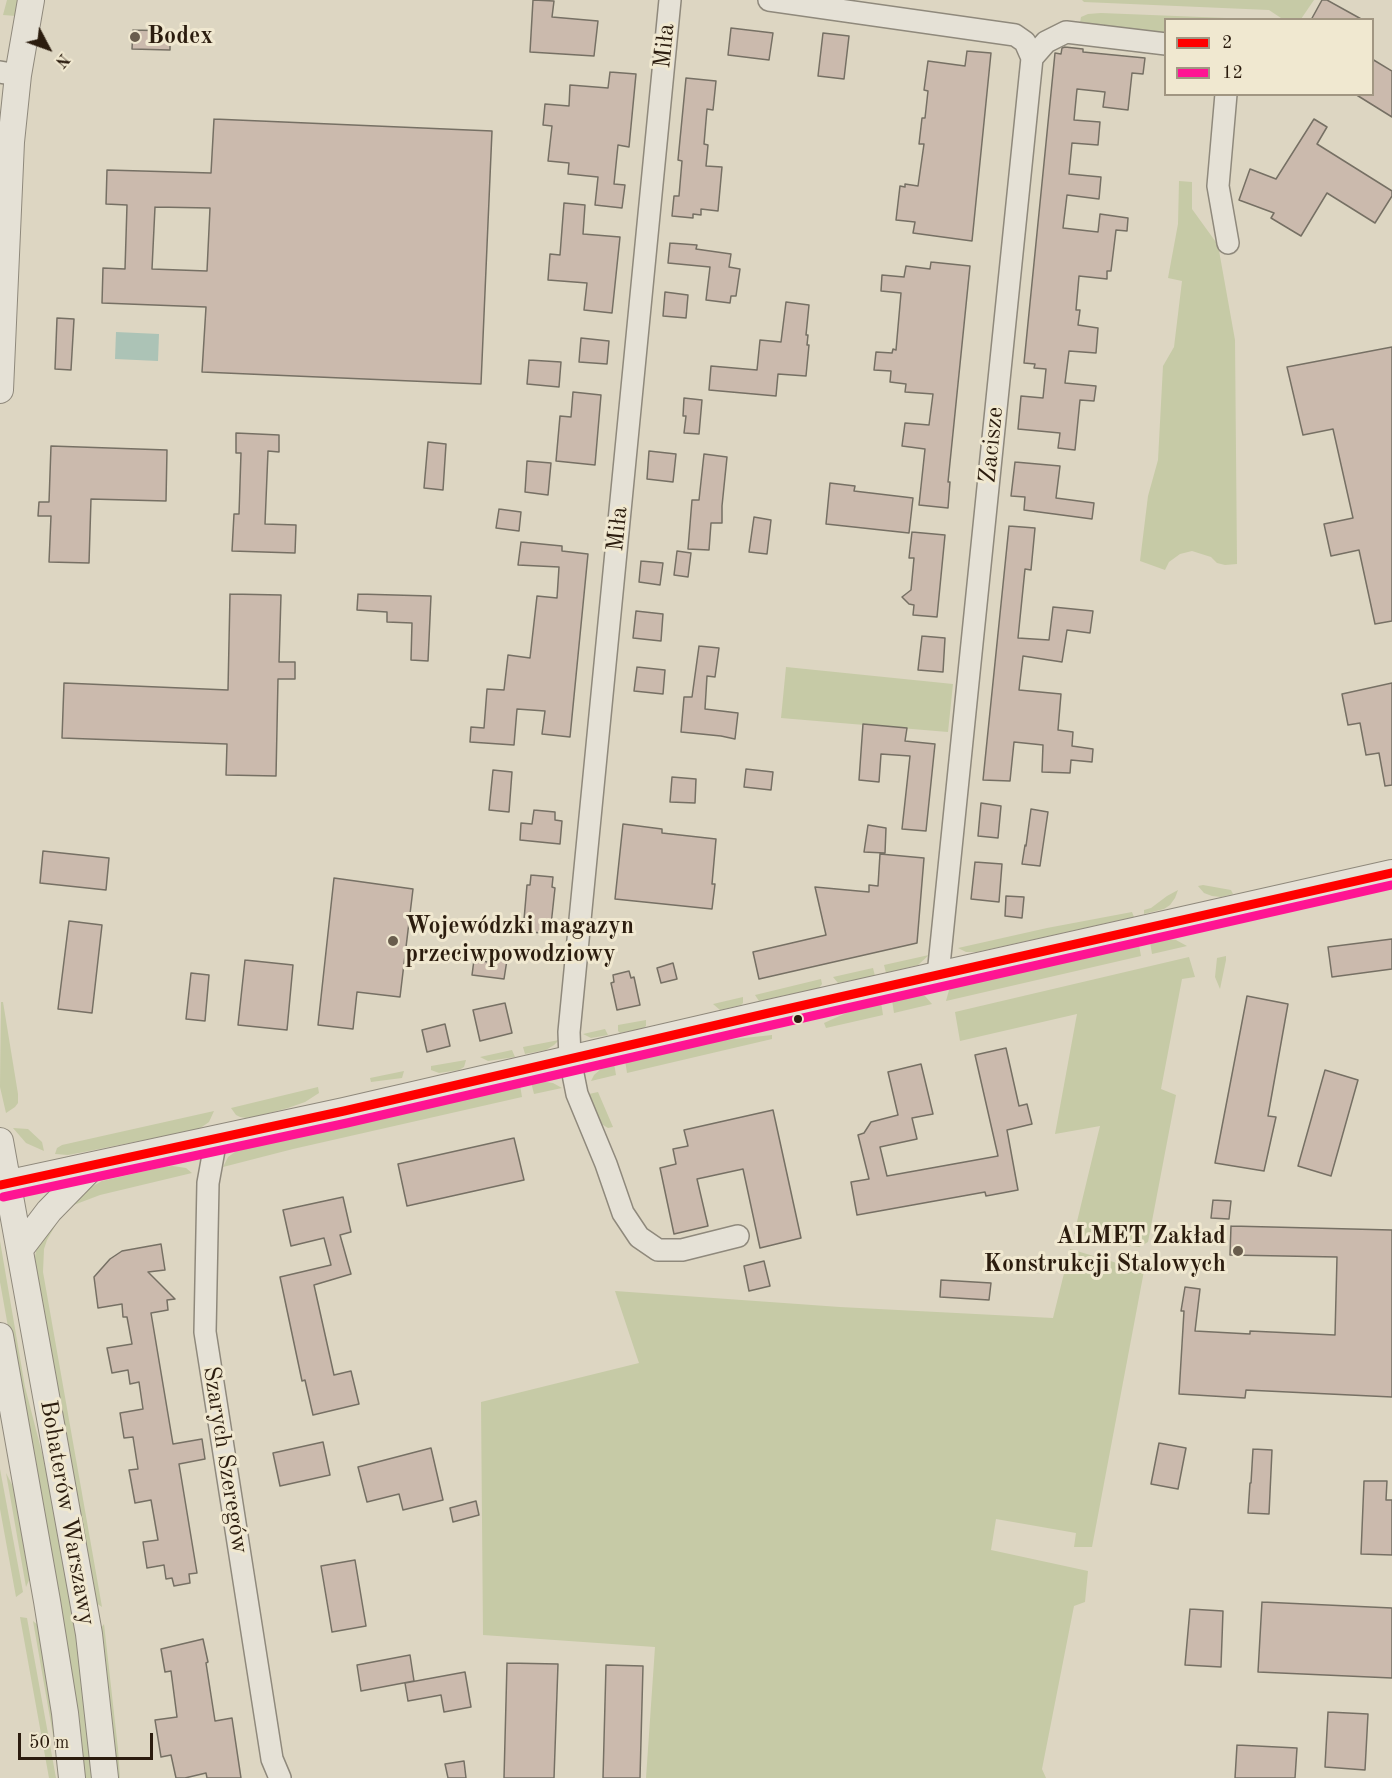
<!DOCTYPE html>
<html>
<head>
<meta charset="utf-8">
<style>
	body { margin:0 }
	#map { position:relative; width:1392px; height:1778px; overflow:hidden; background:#ddd6c2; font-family:"Old Standard TT",serif }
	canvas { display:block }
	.legend { position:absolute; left:1164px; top:18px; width:210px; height:78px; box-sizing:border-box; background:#f0e8d0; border:2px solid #a19682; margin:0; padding:8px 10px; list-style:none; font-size:18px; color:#2b1c0e }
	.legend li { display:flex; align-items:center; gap:12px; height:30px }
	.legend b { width:30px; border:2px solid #a19682 }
	.north { position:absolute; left:18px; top:18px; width:60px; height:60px; -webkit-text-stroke:4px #f0e8d0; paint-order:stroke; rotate:131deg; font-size:16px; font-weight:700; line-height:24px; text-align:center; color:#2b1c0e }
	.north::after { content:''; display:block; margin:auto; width:21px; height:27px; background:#2b1c0e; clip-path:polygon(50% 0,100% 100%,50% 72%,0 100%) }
	.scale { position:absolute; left:18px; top:1733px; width:135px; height:27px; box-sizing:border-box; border:3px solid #2b1c0e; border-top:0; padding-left:8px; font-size:18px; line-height:21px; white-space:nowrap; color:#2b1c0e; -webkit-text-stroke:4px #f0e8d0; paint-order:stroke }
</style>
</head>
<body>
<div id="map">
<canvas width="1392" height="1778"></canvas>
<ul class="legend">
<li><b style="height:8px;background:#f00"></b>2</li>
<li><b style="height:8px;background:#ff1493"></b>12</li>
</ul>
<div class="north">N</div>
<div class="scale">50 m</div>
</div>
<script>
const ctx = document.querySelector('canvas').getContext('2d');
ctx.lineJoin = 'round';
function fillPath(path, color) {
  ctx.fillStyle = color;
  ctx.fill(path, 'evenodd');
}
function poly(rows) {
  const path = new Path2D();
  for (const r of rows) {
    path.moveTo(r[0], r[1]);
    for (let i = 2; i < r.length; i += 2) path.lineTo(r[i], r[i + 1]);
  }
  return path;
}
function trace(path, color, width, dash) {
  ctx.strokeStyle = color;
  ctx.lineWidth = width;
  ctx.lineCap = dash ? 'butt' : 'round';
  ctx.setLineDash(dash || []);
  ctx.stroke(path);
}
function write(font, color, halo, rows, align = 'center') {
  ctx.font = font + ' "Old Standard TT",serif';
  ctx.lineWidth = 6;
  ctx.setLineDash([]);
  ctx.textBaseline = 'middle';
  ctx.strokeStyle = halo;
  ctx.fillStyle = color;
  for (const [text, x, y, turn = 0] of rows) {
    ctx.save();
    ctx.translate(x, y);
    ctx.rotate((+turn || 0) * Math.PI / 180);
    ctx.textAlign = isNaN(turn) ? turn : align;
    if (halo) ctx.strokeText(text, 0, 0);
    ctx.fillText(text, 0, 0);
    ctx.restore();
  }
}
fillPath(poly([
	[7,0,20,0,16,16,3,15],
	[1082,0,1314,0,1301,19,1284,20,1269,10,1084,2],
	[1101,13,1226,18,1230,19,1166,20,1165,35,1080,23,1081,17,1088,14],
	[1179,181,1192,182,1192,209,1218,245,1235,340,1237,564,1225,565,1217,563,1211,557,1192,551,1180,554,1169,562,1165,570,1140,561,1148,496,1158,460,1163,366,1174,347,1182,281,1168,278,1178,224],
	[786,667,953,684,948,732,781,718],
	[1203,885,1231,890,1233,894,1221,897,1212,896,1204,893,1198,886],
	[1178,890,1175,898,1170,905,1164,909,1144,914,1144,910,1151,908,1167,896],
	[1132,912,1134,917,977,952,966,952,958,948,1047,928],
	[1167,939,1176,940,1187,946,1152,954,1150,942],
	[1139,945,1141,956,946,1001,949,990,954,986],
	[929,955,918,965,886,973,884,965],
	[1226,956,1226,960,1220,989,1215,977,1217,958],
	[1189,957,1195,977,1182,979,1161,1089,1176,1095,1148,1242,1139,1247,1074,1234,1100,1126,1055,1134,1077,1014,960,1041,955,1012],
	[873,968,875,976,838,983,833,977],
	[821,979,822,984,819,988,759,1001,755,995],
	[918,994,925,996,932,1004,894,1013,892,1000],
	[743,997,743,1003,741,1005,720,1010,713,1004],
	[1,1002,3,1002,18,1094,18,1103,15,1107,6,1113,0,1087],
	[881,1002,883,1015,826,1028,824,1023,855,1009],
	[646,1020,646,1026,644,1028,620,1033,618,1031,618,1025],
	[605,1029,608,1035,591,1038,583,1034],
	[772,1035,772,1039,627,1073,625,1060,707,1042],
	[559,1040,554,1045,546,1050,525,1054,523,1047],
	[512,1050,515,1057,488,1061,480,1057],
	[466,1060,464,1067,459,1070,439,1073,431,1070,431,1066],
	[614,1063,616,1075,591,1081,594,1075,602,1068],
	[404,1071,402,1078,371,1082,370,1078],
	[538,1081,553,1083,562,1088,534,1094,531,1082],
	[520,1085,522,1097,293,1149,223,1167,228,1157,239,1149],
	[318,1087,319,1093,305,1102,288,1108,258,1116,246,1118,240,1117,236,1115,231,1108],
	[598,1092,613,1127,608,1128,598,1122,589,1099,589,1094],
	[214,1111,209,1122,199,1129,84,1152,68,1155,55,1154,57,1148,62,1145],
	[13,1128,28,1129,42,1142,44,1151,26,1143],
	[173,1166,186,1168,192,1173,100,1195,71,1206,84,1191,102,1181,163,1167],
	[57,1219,55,1226,47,1240,44,1249,43,1272,102,1607,93,1601,34,1262,37,1246],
	[0,1241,25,1387,58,1515,79,1636,96,1778,82,1778,43,1523,0,1282],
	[1070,1249,1144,1271,1092,1547,1074,1547,1076,1533,996,1519,991,1550,1088,1571,1085,1602,1074,1606,1042,1769,1046,1778,646,1778,655,1647,483,1635,481,1402,639,1363,615,1291,840,1307,1053,1318],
	[0,1469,23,1592,16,1597,0,1509],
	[6,1473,20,1500,30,1578,26,1587],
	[20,1617,27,1618,56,1778,49,1778],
	[33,1621,39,1626,44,1638,60,1775],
	[104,1624,118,1749,120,1778,115,1778,98,1632]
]), '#c6caa6');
fillPath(poly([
	[116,332,159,334,158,361,115,359]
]), '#acc3b6');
const building = poly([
	[533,0,554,1,552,17,598,21,594,56,530,52,533,0],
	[1322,0,1327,0,1363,20,1311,20,1322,0],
	[731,28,773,33,769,60,728,55,731,28],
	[133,30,170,31,170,50,132,49,133,30],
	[823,33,849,36,844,79,818,76,823,33],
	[1065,47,1083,49,1083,52,1145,58,1143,74,1132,73,1128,110,1103,107,1105,92,1077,89,1074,120,1100,122,1098,145,1072,143,1069,174,1101,177,1099,199,1067,195,1063,228,1098,232,1100,214,1128,218,1127,231,1116,230,1111,271,1107,271,1107,279,1079,276,1076,310,1080,310,1078,325,1098,328,1096,353,1069,351,1065,383,1096,386,1094,401,1080,400,1075,450,1058,448,1060,433,1018,429,1021,396,1043,398,1046,369,1034,368,1035,364,1024,363,1055,53,1061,54,1062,48,1065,47],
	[967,51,991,53,972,241,913,233,915,222,896,220,900,186,905,187,905,184,918,186,924,144,919,144,922,118,925,118,928,91,924,90,928,61,965,66,967,51],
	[1372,59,1392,71,1392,117,1355,94,1372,94,1372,59],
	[610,72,636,74,629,147,618,145,614,184,625,185,622,208,595,205,598,177,568,174,569,163,548,161,552,126,543,125,545,104,569,106,570,85,608,88,610,72],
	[686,78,716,81,713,110,707,109,704,144,708,145,706,166,722,167,718,211,701,209,701,215,693,214,693,218,672,216,674,196,679,196,682,161,678,160,686,78],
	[214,119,492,131,481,384,202,372,206,307,102,303,103,268,125,269,127,205,106,204,107,170,211,173,214,119],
	[155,207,210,208,207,271,152,269,155,207],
	[1314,119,1327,127,1317,144,1392,191,1392,196,1375,223,1327,193,1301,236,1271,218,1274,213,1239,200,1250,169,1276,179,1314,119],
	[564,203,585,205,583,234,620,237,612,313,584,310,587,283,548,280,550,254,560,255,564,203],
	[670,243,697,245,696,249,731,254,729,267,740,269,736,296,731,296,730,303,706,300,710,267,668,263,670,243],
	[931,262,970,266,948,482,950,482,948,508,919,505,925,449,902,446,905,423,929,425,933,394,905,392,906,384,890,382,891,371,874,370,876,352,892,353,893,349,896,350,901,293,881,291,882,275,904,277,906,266,930,269,931,262],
	[665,292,688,295,686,318,663,316,665,292],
	[786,302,809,305,806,335,808,335,807,345,809,345,806,376,778,374,776,396,709,390,711,366,757,370,760,340,781,342,786,302],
	[57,318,74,319,71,370,55,369,57,318],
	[581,338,609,341,607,364,579,362,581,338],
	[1392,347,1392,621,1375,624,1359,550,1331,556,1324,524,1353,518,1333,429,1303,435,1287,367,1392,347],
	[529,360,561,362,559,387,527,384,529,360],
	[573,392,601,395,595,465,556,461,560,416,571,417,573,392],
	[684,398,702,400,699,434,684,433,686,416,683,416,684,398],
	[236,433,279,435,279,452,268,451,265,524,296,525,295,553,232,551,234,514,239,514,241,453,236,453,236,433],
	[428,442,446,444,443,490,424,488,428,442],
	[51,446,167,450,166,501,91,499,89,563,49,562,51,516,38,516,39,502,49,502,51,446],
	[649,451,676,454,673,482,647,479,649,451],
	[704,454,727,457,722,506,722,523,711,523,709,550,688,549,692,500,699,500,704,454],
	[527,461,551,463,548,495,525,492,527,461],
	[1015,462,1060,466,1056,498,1094,503,1092,519,1024,510,1025,497,1011,496,1015,462],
	[830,483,855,486,854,491,913,498,909,533,826,524,830,483],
	[499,509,521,512,519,531,496,528,499,509],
	[754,517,771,520,767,554,749,552,754,517],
	[1009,526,1035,528,1031,570,1025,569,1018,638,1049,640,1053,607,1093,611,1090,633,1067,630,1062,662,1023,656,1019,690,1061,694,1058,730,1073,732,1072,746,1093,749,1092,762,1071,760,1070,773,1042,772,1043,745,1014,742,1010,781,983,780,1009,526],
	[912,532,945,535,937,617,913,615,914,605,909,604,902,597,911,590,914,558,909,558,912,532],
	[521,542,562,546,562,551,588,554,570,737,542,734,545,711,517,709,514,745,470,742,471,727,484,728,487,689,504,690,508,655,530,658,537,596,557,598,559,567,518,565,521,542],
	[677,551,691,553,688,577,674,575,677,551],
	[641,561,663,563,660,585,639,582,641,561],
	[230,594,281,595,279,662,295,662,295,679,278,679,276,776,226,775,227,744,62,738,64,683,228,690,230,594],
	[358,594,431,596,428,661,411,660,412,623,387,622,387,612,357,610,358,594],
	[636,611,663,614,661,641,633,638,636,611],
	[922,636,945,638,943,672,918,670,922,636],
	[699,646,719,648,715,677,707,676,705,709,738,713,735,739,721,736,681,732,684,697,692,697,699,646],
	[637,667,665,670,663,694,634,691,637,667],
	[1392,683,1392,785,1385,786,1379,753,1366,755,1360,723,1348,725,1342,694,1392,683],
	[863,724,907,728,905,741,935,744,926,831,902,829,910,756,881,754,879,782,859,780,863,724],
	[746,769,773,772,771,790,744,787,746,769],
	[493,770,512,772,509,812,489,810,493,770],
	[672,777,696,779,695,803,670,802,672,777],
	[981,803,1001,806,998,838,978,836,981,803],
	[1031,809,1048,812,1040,866,1022,864,1025,845,1026,846,1031,809],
	[534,810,555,812,555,820,562,821,560,844,520,840,521,823,532,824,534,810],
	[623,824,662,829,662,833,716,839,712,884,715,884,712,909,615,899,623,824],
	[868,825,886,828,885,853,864,852,868,825],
	[43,851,109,858,106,890,40,883,43,851],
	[880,854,924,858,917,943,759,979,753,952,826,935,815,887,869,892,869,885,878,886,880,854],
	[975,862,1002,864,999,902,971,899,975,862],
	[531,875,553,877,552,887,555,888,550,934,523,931,527,885,530,885,531,875],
	[334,878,413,889,400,997,357,992,353,1029,318,1025,334,878],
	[1006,896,1024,897,1022,918,1005,916,1006,896],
	[69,921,102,925,92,1013,58,1009,69,921],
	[1392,939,1392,969,1332,977,1328,947,1392,939],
	[488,957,507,960,504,979,472,975,474,960,488,962,488,957],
	[245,960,293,965,287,1030,238,1025,245,960],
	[673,963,677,979,661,983,657,968,673,963],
	[629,971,631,978,634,977,640,1005,617,1010,611,983,614,982,613,975,629,971],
	[191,973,209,975,205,1021,186,1019,191,973],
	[1247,996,1288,1004,1268,1116,1276,1117,1264,1171,1215,1163,1247,996],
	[505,1003,512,1033,480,1041,473,1010,505,1003],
	[445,1024,450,1046,427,1052,422,1030,445,1024],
	[1006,1048,1019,1106,1027,1104,1032,1124,1007,1130,1018,1190,986,1196,985,1192,857,1215,851,1182,869,1179,858,1135,864,1133,871,1122,898,1115,888,1072,921,1064,933,1114,912,1118,917,1139,880,1147,887,1176,998,1156,975,1055,1006,1048],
	[1325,1070,1358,1080,1331,1176,1298,1166,1325,1070],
	[773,1110,801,1238,760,1248,743,1169,697,1179,708,1226,674,1234,660,1168,676,1164,673,1149,688,1146,684,1130,773,1110],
	[514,1138,524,1180,407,1206,398,1164,514,1138],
	[343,1197,351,1232,340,1235,351,1274,314,1285,334,1375,351,1371,359,1404,313,1415,305,1380,302,1381,280,1277,331,1265,324,1238,291,1246,283,1210,343,1197],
	[1213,1200,1231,1201,1229,1219,1211,1218,1213,1200],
	[1231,1226,1392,1230,1392,1397,1246,1390,1245,1398,1179,1394,1184,1311,1181,1311,1185,1287,1200,1289,1195,1331,1250,1334,1250,1331,1335,1335,1337,1257,1230,1255,1231,1226],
	[161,1244,165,1270,148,1272,175,1299,167,1300,168,1310,151,1313,173,1444,202,1439,205,1459,179,1464,197,1573,189,1574,190,1583,174,1586,172,1578,166,1579,164,1565,147,1568,143,1542,158,1540,151,1500,135,1503,129,1470,138,1469,133,1437,124,1438,120,1413,143,1409,139,1382,130,1384,128,1370,112,1373,107,1348,132,1344,127,1317,123,1317,122,1304,98,1308,94,1277,110,1259,122,1251,161,1244],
	[764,1261,770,1286,749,1291,744,1266,764,1261],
	[941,1280,991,1283,989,1300,940,1297,941,1280],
	[323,1442,330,1475,280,1486,273,1453,323,1442],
	[1159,1443,1186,1448,1178,1489,1151,1484,1159,1443],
	[431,1448,443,1500,403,1510,399,1494,367,1502,358,1467,431,1448],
	[1253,1449,1272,1450,1269,1514,1248,1513,1250,1483,1251,1483,1253,1449],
	[1364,1481,1387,1481,1386,1500,1392,1500,1392,1555,1361,1554,1364,1481],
	[476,1501,479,1515,453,1522,450,1508,476,1501],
	[355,1560,366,1626,332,1632,321,1566,355,1560],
	[1262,1602,1392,1608,1392,1678,1258,1672,1262,1602],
	[1190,1609,1223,1611,1221,1667,1185,1665,1190,1609],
	[203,1639,208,1662,206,1663,215,1721,232,1718,241,1778,207,1778,206,1773,185,1778,176,1778,171,1755,161,1757,155,1720,177,1717,171,1671,165,1672,161,1649,203,1639],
	[410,1655,414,1681,361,1691,357,1665,410,1655],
	[507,1663,558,1664,554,1778,504,1778,507,1663],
	[606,1665,643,1666,640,1778,603,1778,606,1665],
	[465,1672,471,1707,444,1712,441,1695,408,1701,405,1683,465,1672],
	[1328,1712,1368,1714,1365,1770,1325,1767,1328,1712],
	[1237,1745,1297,1748,1295,1778,1235,1778,1237,1745],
	[464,1761,466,1778,448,1778,445,1764,464,1761]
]);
fillPath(building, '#cbbaad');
trace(building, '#767064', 1.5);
const minor = poly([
	[670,0,569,1032,570,1059,577,1094,606,1164,623,1213,639,1237,658,1250,682,1250,738,1236],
	[769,0,1015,35,1025,42,1032,58],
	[0,72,18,75],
	[1226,94,1218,186,1228,243],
	[938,975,1032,58,1046,42,1066,32,1166,44],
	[216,1139,208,1183,205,1332,272,1759,280,1778]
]);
const tertiary = poly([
	[0,390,11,142,18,75,31,0],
	[0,1141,89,1634,105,1778],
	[0,1185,344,1111,769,1013,1392,873],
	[20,1249,49,1211,94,1165],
	[0,1336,47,1601,65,1713,72,1778]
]);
trace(minor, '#8f897c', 24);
trace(tertiary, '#8f897c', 28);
trace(minor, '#e5e1d6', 21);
trace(tertiary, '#e5e1d6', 26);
trace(poly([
	[0,1185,344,1111,769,1013,1392,873]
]), '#f00', 9);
trace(poly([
	[3,1197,347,1123,772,1025,1392,885]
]), '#ff1493', 9);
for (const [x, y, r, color] of [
	[135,37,6,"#695d4d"],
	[393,941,6,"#695d4d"],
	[798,1019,5,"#2b1c0e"],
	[1238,1251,6,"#695d4d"]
]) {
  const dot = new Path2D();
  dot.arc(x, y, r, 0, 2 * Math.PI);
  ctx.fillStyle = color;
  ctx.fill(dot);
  trace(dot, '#f0e8d0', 2);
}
write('bold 24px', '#2b1c0e', '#f0e8d0', [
	["Bodex",147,37],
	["Wojewódzki magazyn",405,927],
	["przeciwpowodziowy",405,955],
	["ALMET Zakład",1226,1237,"right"],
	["Konstrukcji Stalowych",1226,1265,"right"]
], 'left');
write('24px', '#2b1c0e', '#f0e8d0', [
	["Miła",665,46,-84],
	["Zacisze",992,445,-84],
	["Miła",618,529,-84],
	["Szarych Szeregów",225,1460,81],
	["Bohaterów Warszawy",67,1513,80]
]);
</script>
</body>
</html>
